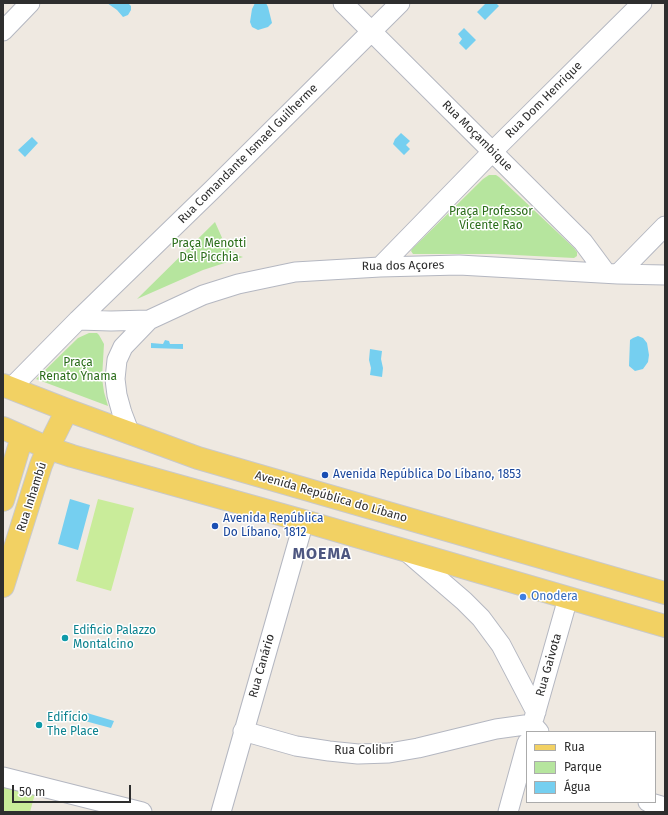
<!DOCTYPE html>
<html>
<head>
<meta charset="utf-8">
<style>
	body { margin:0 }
	#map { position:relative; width:668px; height:815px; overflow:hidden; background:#efe9e1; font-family:"Fira Sans",sans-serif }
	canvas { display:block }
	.frame { position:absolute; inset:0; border:4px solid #2e2e2e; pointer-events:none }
	.legend { position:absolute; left:526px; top:731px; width:130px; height:72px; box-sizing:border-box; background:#fff; border:1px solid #ababab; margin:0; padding:5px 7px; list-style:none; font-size:12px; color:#2e2e2e }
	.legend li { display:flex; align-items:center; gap:8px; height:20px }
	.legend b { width:20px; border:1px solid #ababab }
	.scale { position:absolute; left:12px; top:785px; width:119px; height:18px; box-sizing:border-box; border:2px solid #2e2e2e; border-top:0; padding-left:5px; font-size:12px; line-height:14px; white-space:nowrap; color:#2e2e2e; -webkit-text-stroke:3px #fff; paint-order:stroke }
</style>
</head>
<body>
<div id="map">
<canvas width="668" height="815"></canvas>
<div class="frame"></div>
<ul class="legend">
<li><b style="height:5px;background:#f2d163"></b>Rua</li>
<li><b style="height:11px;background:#b6e59e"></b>Parque</li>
<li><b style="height:11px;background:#75cff0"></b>Água</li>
</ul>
<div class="scale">50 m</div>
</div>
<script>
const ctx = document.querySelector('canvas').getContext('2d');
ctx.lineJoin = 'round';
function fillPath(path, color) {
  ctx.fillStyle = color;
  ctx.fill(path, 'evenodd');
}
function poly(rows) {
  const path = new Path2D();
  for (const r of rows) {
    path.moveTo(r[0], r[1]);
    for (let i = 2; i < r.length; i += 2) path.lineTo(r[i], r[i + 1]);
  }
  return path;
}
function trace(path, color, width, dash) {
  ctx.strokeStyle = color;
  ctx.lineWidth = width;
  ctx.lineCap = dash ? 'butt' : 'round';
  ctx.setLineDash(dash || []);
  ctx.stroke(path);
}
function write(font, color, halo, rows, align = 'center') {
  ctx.font = font + ' "Fira Sans",sans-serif';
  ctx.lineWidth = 3;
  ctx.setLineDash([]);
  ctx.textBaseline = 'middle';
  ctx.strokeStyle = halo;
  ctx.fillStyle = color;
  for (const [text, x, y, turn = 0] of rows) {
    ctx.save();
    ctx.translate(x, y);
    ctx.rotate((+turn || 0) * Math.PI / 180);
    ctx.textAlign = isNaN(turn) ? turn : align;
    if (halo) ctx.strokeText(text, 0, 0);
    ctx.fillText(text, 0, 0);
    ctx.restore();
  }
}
fillPath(poly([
	[489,175,496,175,499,177,574,248,577,252,577,256,574,258,495,254,413,254,411,251,412,249,483,179],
	[215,222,223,240,229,248,237,255,243,257,203,270,137,299],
	[89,333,97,333,99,335,104,344,102,378,104,392,108,406,36,379,78,338]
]), '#b6e59e');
fillPath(poly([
	[98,499,134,508,111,591,76,581],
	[3,781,36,790,30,812,3,812]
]), '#c9ec9a');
fillPath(poly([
	[107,3,128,3,131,6,131,10,128,15,123,17,117,10],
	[255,3,266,3,268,7,272,23,268,27,258,30,252,27,250,22,252,9],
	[486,3,496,3,499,6,485,20,477,12],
	[464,28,476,40,466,50,459,43,462,39,458,34],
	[401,133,410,141,406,145,410,149,404,155,393,144,395,139],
	[32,137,38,143,25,157,18,150],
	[638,336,643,338,647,343,649,355,648,362,643,369,635,371,629,366,630,340,633,338],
	[165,340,169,341,170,344,183,344,183,349,151,348,151,343,163,344],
	[370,349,382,351,381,359,383,368,382,377,370,375,371,368,369,360],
	[70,499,90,505,78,550,58,544],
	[87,713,114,721,111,728,85,721]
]), '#75cff0');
const minor = poly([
	[343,3,583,242,606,273],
	[3,31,30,3],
	[380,267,493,151,642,3],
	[618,274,665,226],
	[78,320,111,321,149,320],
	[11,388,78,320,213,189,400,3],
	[130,434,122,413,117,395,115,379,117,360,123,347,149,320,203,295,238,284,295,272,380,267,459,265,618,274,665,275],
	[406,551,464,601,481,618,501,645,536,712],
	[534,718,568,598],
	[243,731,296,746,329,751,358,754,389,753,418,748,496,729,532,724,539,732],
	[3,777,142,812],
	[648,802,665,807],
	[221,812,304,521],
	[508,812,527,743]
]);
const major = poly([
	[3,385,67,410,198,458,665,593],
	[3,428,48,448,72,456,304,521,665,626],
	[3,500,22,437],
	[3,586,41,465,48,448,67,410]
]);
trace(minor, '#b4b7c1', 21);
trace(major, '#c9c9c9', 24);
trace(minor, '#fff', 19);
trace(major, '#f2d163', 22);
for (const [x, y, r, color] of [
	[325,475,4,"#1a4fb4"],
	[215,526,4,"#1a4fb4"],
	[523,597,4,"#3f7fe0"],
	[65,638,4,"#0f9aa8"],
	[39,725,4,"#0f9aa8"]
]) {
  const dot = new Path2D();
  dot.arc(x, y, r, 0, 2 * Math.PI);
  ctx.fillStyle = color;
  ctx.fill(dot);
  trace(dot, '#fff', 1.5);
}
write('12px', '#2e2e2e', '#fff', [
	["Rua Dom Henrique",544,100,-45],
	["Rua Moçambique",477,136,45],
	["Rua Comandante Ismael Guilherme",248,154,-45],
	["Rua dos Açores",403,266,-1],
	["Rua Inhambú",32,497,-72],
	["Avenida República do Líbano",331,497,16],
	["Rua Gaivota",549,665,-74],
	["Rua Canário",262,666,-74],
	["Rua Colibri",364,751]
]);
write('12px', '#2c6e1b', '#fff', [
	["Praça Professor",491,212],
	["Vicente Rao",491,226],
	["Praça Menotti",209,244],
	["Del Picchia",209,258],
	["Praça",78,363],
	["Renato Ynama",78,377]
]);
write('12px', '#164399', '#fff', [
	["Avenida República Do Líbano, 1853",333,475],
	["Avenida República",223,519],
	["Do Líbano, 1812",223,533]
], 'left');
write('12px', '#366cbe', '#fff', [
	["Onodera",531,597]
], 'left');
write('12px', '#0d838f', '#fff', [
	["Edificio Palazzo",73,631],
	["Montalcino",73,645],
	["Edifício",47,718],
	["The Place",47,732]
], 'left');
ctx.letterSpacing = '1px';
write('bold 16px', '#4d5680', '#fff', [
	["MOEMA",322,555]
]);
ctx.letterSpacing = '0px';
</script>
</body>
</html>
